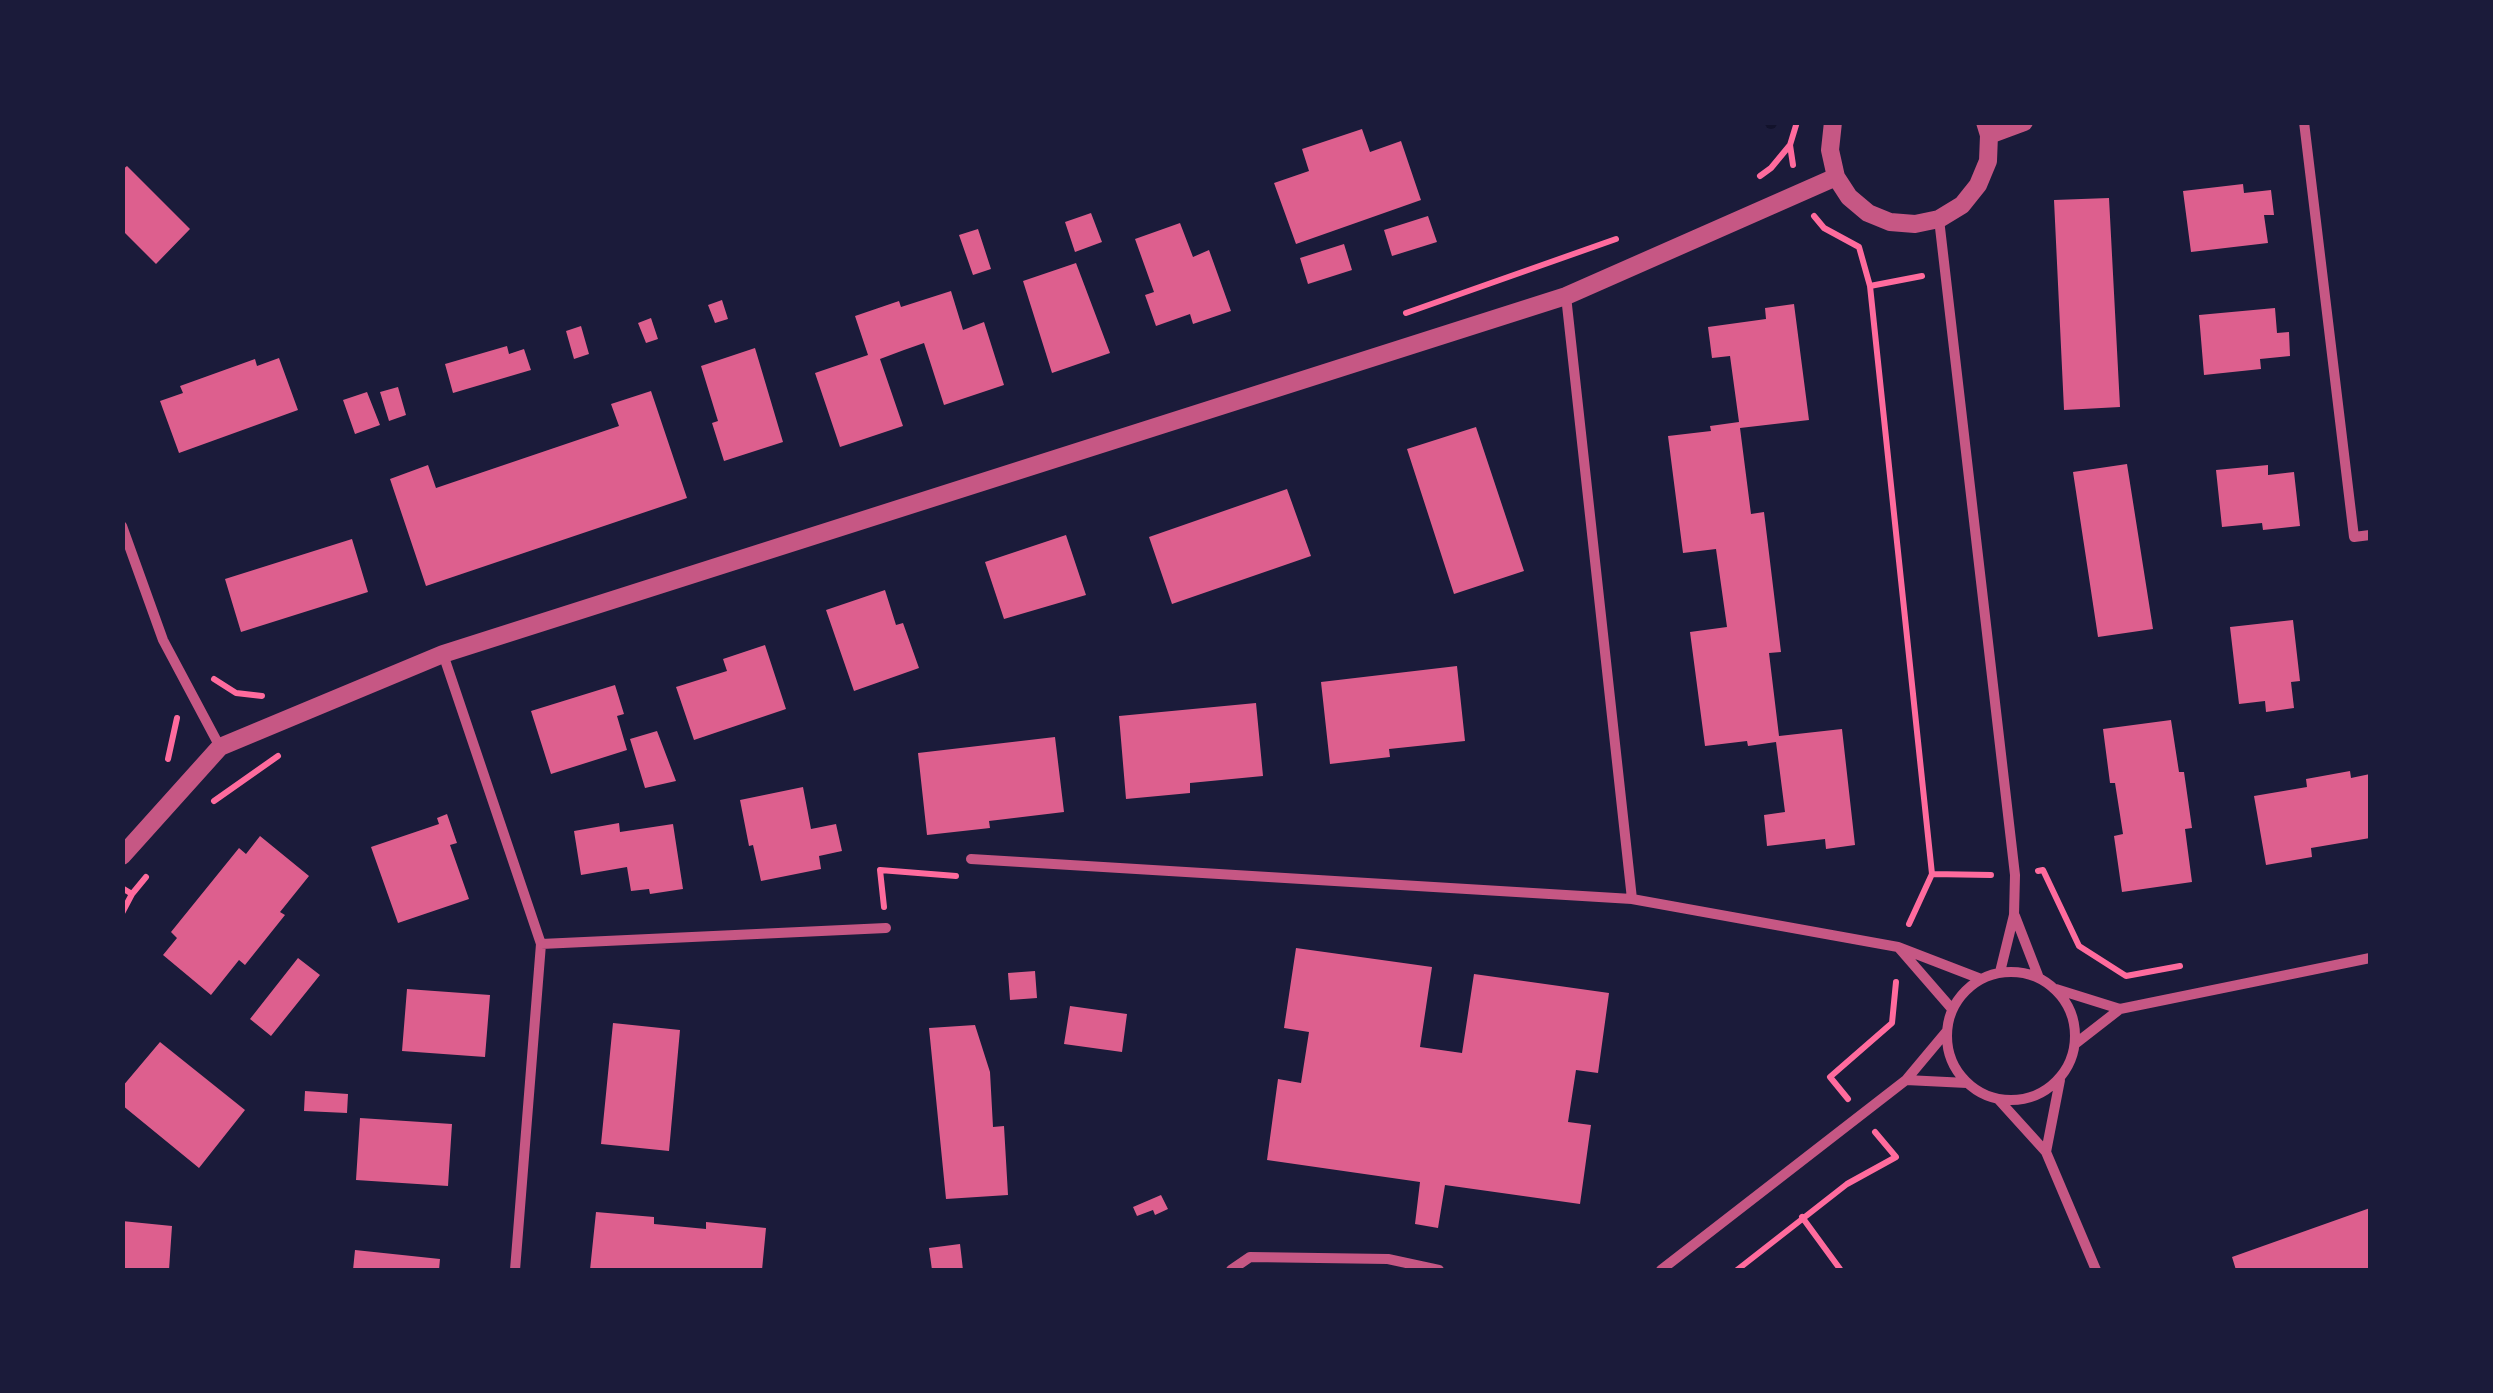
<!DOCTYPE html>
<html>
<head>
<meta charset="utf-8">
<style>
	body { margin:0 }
	#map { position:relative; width:2493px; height:1393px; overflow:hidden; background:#1b1b3a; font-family:"Libre Baskerville",serif }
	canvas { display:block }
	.frame { position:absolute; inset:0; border:125px solid #1b1b3a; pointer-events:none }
</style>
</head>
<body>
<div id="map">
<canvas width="2493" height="1393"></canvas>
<div class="frame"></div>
</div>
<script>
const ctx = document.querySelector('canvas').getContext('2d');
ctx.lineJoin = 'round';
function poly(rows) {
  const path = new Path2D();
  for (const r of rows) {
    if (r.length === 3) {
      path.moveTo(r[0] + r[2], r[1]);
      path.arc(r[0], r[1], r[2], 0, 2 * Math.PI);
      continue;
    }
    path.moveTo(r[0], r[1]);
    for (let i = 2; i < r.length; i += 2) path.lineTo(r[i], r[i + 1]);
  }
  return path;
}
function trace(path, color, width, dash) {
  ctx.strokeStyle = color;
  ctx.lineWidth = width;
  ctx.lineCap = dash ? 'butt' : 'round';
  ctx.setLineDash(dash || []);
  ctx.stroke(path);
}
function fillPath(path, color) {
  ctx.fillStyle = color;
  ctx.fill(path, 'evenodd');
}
trace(poly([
	[1771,122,1771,123]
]), '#12122b', 12);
fillPath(poly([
	[1362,129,1370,152,1401,141,1421,200,1296,244,1274,183,1309,171,1302,149],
	[127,166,190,229,156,264,122,230,122,170],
	[2243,184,2244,193,2271,190,2274,215,2264,215,2268,243,2191,252,2183,191],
	[2109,198,2120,407,2064,410,2054,200],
	[1091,213,1102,242,1075,252,1065,222],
	[1428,216,1437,242,1392,256,1384,230],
	[1180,223,1193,257,1209,250,1231,311,1193,324,1190,314,1156,326,1145,295,1154,292,1135,239],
	[978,229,991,269,973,275,959,235],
	[1344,244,1352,270,1308,284,1300,258],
	[1076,263,1110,353,1052,373,1023,281],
	[951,291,963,330,984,322,1004,385,944,405,924,343,904,350,880,359,903,426,840,447,815,373,868,355,855,316,899,301,901,307],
	[722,300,728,319,715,323,708,305],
	[1794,304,1809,420,1740,428,1751,514,1764,512,1781,652,1769,653,1779,736,1842,729,1855,845,1826,849,1825,839,1767,846,1764,815,1785,812,1776,742,1748,746,1747,741,1705,746,1690,632,1727,627,1716,549,1683,553,1668,436,1711,431,1710,426,1739,422,1730,356,1712,358,1708,327,1766,319,1765,308],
	[2275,308,2277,333,2289,332,2290,356,2260,359,2261,369,2204,375,2199,315],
	[651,318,658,339,646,343,638,323],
	[581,326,589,354,574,359,566,331],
	[507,346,509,354,524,349,531,370,453,393,445,364],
	[755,348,783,442,724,461,712,423,718,421,701,366],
	[279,358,298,410,179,453,160,401,183,393,180,386,255,359,257,366],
	[398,387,406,415,389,421,380,392],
	[651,391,687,498,426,586,390,479,428,465,436,488,619,426,611,404],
	[367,392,380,425,355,434,343,400],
	[1476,427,1524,571,1454,594,1407,449],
	[2127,464,2153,629,2098,637,2073,472],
	[2268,465,2268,475,2294,472,2300,526,2263,530,2262,523,2222,527,2216,470],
	[1287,489,1311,556,1172,604,1149,537],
	[1066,535,1086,595,1004,619,985,562],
	[352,539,368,592,241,632,225,579],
	[885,590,896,625,903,623,919,668,854,691,826,610],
	[2293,620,2300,681,2291,682,2294,708,2266,712,2265,701,2239,704,2230,627],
	[765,645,786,709,694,740,676,687,727,671,723,659],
	[1457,666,1465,741,1389,749,1390,757,1330,764,1321,682],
	[615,685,624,714,617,716,627,750,551,774,531,711],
	[1256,703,1263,776,1190,783,1190,793,1126,799,1119,716],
	[2171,720,2179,772,2184,772,2192,828,2185,829,2192,882,2122,892,2114,836,2123,834,2115,783,2110,783,2103,729],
	[657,731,676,781,645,788,630,739],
	[1055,737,1064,812,989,821,990,828,927,835,918,753],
	[2350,771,2351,778,2370,774,2370,838,2311,848,2312,857,2266,865,2254,796,2307,787,2306,779],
	[803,787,811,829,836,824,842,851,819,856,821,869,761,881,753,845,749,846,740,800],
	[447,814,457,843,450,845,469,899,398,923,371,847,439,824,437,818],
	[619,823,620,832,673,824,683,889,650,894,649,889,631,891,627,867,581,875,574,831],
	[260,836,309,876,280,912,285,915,245,965,239,960,211,995,163,955,177,938,171,932,239,848,246,854],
	[1296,948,1432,967,1420,1047,1462,1053,1474,974,1609,993,1598,1073,1576,1070,1568,1122,1591,1125,1580,1204,1445,1185,1438,1228,1415,1224,1420,1182,1267,1160,1278,1079,1301,1083,1309,1032,1284,1028],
	[298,958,320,975,271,1036,250,1019],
	[1035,971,1037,998,1010,1000,1008,973],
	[407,989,490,995,485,1057,402,1051],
	[1070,1006,1127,1014,1122,1052,1064,1044],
	[613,1023,680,1030,669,1151,601,1144],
	[975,1025,990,1072,993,1127,1004,1126,1008,1195,946,1199,929,1028],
	[160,1042,245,1110,199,1168,122,1105,122,1087],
	[305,1091,348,1094,347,1113,304,1111],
	[360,1118,452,1124,448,1186,356,1180],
	[1161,1195,1168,1209,1155,1215,1153,1210,1137,1216,1133,1207],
	[2370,1208,2370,1270,2236,1270,2232,1257],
	[596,1212,654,1217,654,1224,706,1229,706,1222,766,1228,762,1270,590,1270],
	[122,1221,172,1226,169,1270,122,1270],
	[960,1244,963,1270,932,1270,929,1248],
	[355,1250,440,1259,439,1270,353,1270]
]), '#dd5f8e');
trace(poly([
	[1793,165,1790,145,1797,122],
	[1760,176,1771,168,1790,145],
	[1814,216,1824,228,1859,247,1870,286,1932,874,1909,924],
	[1870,286,1922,276],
	[1406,313,1616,239],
	[214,679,236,693,262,696],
	[168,759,177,718],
	[214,801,278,756],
	[2038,871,2043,870,2079,946,2126,976,2180,966],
	[1932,874,1991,875],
	[122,888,132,894,146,877],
	[884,907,880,870,956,876],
	[122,913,132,894],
	[1848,1099,1830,1077,1892,1023,1896,982],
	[1802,1217,1840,1269],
	[1737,1270,1847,1184,1896,1157,1875,1132]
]), '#ff6b9d', 6);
trace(poly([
	[2304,122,2354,537,2370,535],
	[1939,219,2015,875,2014,915,2000,972],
	[1566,296,1632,899],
	[122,526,163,640,220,747],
	[443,654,541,944,515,1270],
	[971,859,1632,899,1898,947,1981,979],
	[2015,916,2039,978],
	[541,944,886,928],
	[1899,948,1952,1009],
	[2011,1036,64],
	[2056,989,2120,1009],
	[2075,1044,2120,1009,2370,958],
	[1906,1080,1967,1083],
	[1998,1099,2046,1152,2096,1270],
	[2046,1152,2060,1080],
	[1231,1270,1250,1257,1388,1259,1439,1270],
	[1661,1270,1906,1080,1947,1031]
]), '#c65784', 10);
trace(poly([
	[1833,122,1830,150,1836,177,1849,197,1868,213,1890,222,1915,224,1939,219,1962,205,1978,185,1988,161,1989,135,1985,122],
	[1989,135,2024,122],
	[122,856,220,747,443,654,1566,296,1836,177]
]), '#c65784', 18);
</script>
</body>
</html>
